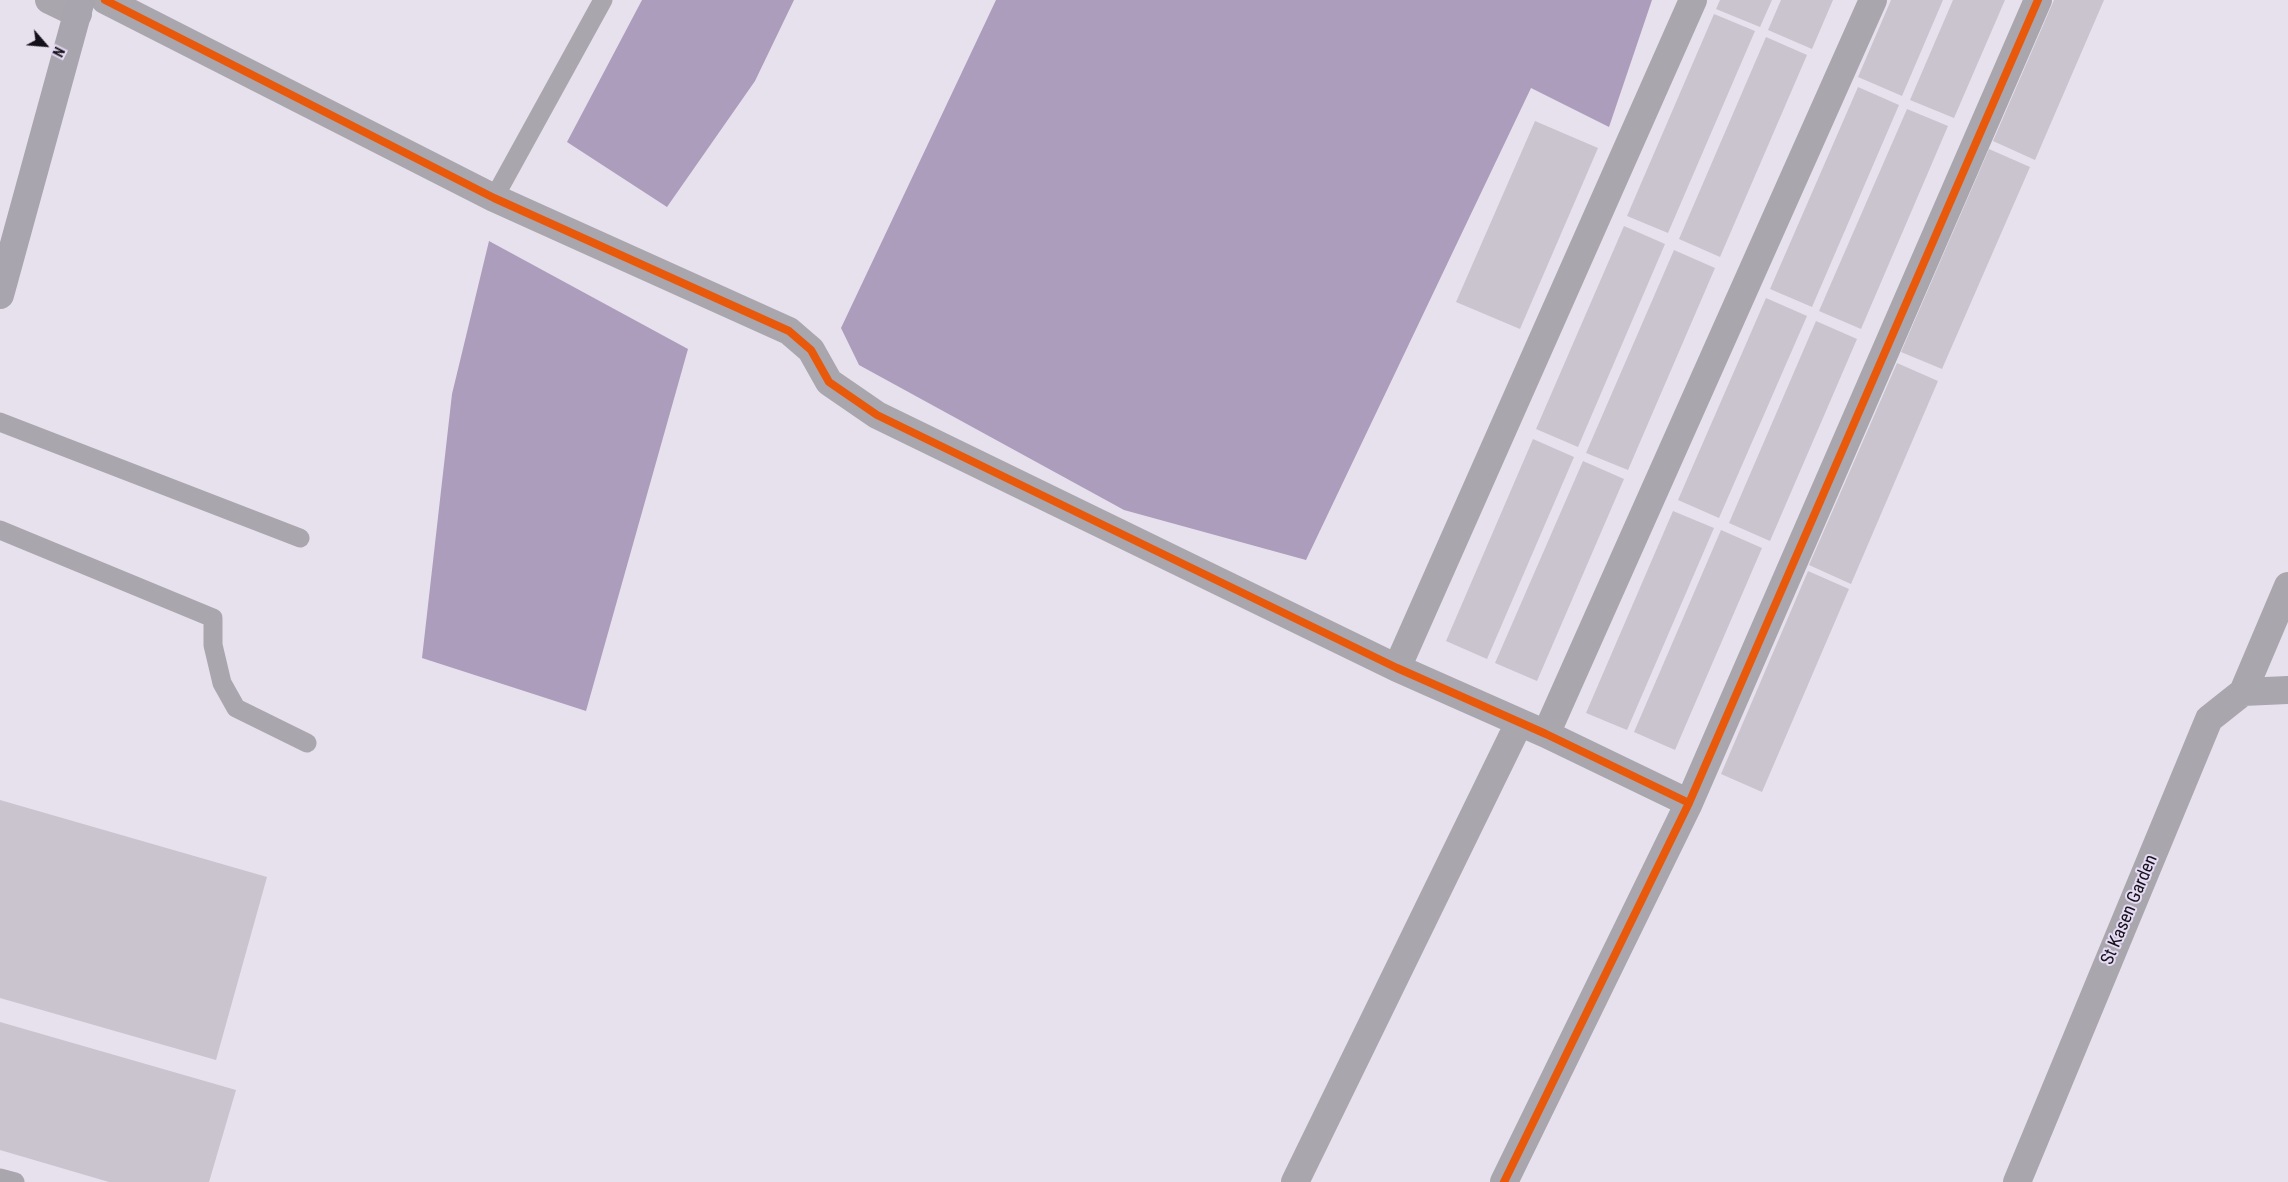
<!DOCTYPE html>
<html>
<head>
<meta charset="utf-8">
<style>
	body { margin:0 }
	#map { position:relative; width:2288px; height:1182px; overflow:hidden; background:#e7e1ee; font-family:"Roboto Condensed",sans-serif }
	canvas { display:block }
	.north { position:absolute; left:20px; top:20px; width:50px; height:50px; -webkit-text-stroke:4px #e6dbf4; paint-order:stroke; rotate:117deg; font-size:14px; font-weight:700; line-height:20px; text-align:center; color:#15111a }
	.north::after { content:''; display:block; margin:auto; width:18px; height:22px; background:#15111a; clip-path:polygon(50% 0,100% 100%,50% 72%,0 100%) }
</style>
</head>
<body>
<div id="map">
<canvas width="2288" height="1182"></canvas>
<div class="north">N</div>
</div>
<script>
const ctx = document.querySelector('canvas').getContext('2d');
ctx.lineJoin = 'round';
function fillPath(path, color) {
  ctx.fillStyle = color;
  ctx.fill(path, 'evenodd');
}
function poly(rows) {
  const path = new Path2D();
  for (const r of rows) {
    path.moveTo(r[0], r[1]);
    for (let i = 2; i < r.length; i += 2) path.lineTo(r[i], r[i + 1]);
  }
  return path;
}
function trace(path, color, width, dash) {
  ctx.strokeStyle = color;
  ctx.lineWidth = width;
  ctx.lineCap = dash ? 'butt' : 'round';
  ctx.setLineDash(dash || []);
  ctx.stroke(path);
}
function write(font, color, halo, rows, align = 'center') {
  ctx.font = font + ' "Roboto Condensed",sans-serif';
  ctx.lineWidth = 4;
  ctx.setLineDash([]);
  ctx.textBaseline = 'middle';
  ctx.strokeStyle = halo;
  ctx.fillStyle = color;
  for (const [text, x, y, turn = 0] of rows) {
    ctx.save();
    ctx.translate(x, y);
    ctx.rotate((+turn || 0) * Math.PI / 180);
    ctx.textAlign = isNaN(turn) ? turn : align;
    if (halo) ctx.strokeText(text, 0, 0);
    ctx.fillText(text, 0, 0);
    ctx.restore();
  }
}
fillPath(poly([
	[642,0,794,0,755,81,667,207,567,142],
	[996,0,1652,0,1609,127,1531,88,1306,560,1124,510,859,365,841,328],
	[489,241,688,349,586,711,422,658,452,394]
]), '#ac9dbc');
fillPath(poly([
	[1720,0,1772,0,1760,27,1716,9],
	[1781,0,1833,0,1812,49,1768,30],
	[1891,0,1943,0,1902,96,1858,77],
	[1953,0,2005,0,1954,118,1910,100],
	[2054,0,2104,0,2035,160,1993,141],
	[1714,14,1755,31,1668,233,1627,216],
	[1766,37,1807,55,1720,257,1679,239],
	[1858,87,1899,105,1812,307,1770,289],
	[1907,109,1948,126,1861,329,1819,311],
	[1535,121,1598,148,1520,329,1456,302],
	[1989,149,2030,167,1942,369,1901,352],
	[1624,226,1665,244,1578,447,1536,429],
	[1674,250,1715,268,1628,470,1586,453],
	[1766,298,1807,316,1719,518,1678,500],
	[1816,321,1857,339,1770,541,1729,523],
	[1897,363,1938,381,1851,584,1809,565],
	[1533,439,1574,457,1487,659,1446,641],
	[1583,461,1624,479,1537,681,1495,663],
	[1673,511,1714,528,1627,730,1586,713],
	[1721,530,1762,548,1675,750,1634,732],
	[1808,571,1849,589,1762,792,1721,774],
	[0,800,267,877,216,1060,0,998],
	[0,1022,236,1090,209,1182,109,1182,0,1150]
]), '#c9c4ce');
trace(poly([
	[494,198,603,0],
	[0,422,300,538],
	[0,530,213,618,213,645,222,683,236,708,307,743],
	[0,1178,15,1182]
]), '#a9a6ad', 19);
trace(poly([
	[49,0,78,14],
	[105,0,494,198,789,331,811,350,829,382,877,415,1397,668,1546,734,1689,803],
	[1397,668,1693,0],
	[2243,692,2288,586],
	[1546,734,1873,0],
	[1295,1182,1519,723],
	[1504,1182,1689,803,2038,0],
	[2017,1182,2209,719,2243,692,2288,690]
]), '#a9a6ad', 28);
trace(poly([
	[0,295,81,0]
]), '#a9a5ae', 28);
trace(poly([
	[105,0,494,198,789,331,811,350,829,382,877,415,1397,668,1546,734,1689,803],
	[1504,1182,1689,803,2038,0]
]), '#e8590c', 8);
write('18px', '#15111a', '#e6dbf4', [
	["St Kasen Garden",2130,910,-67]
]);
</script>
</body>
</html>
